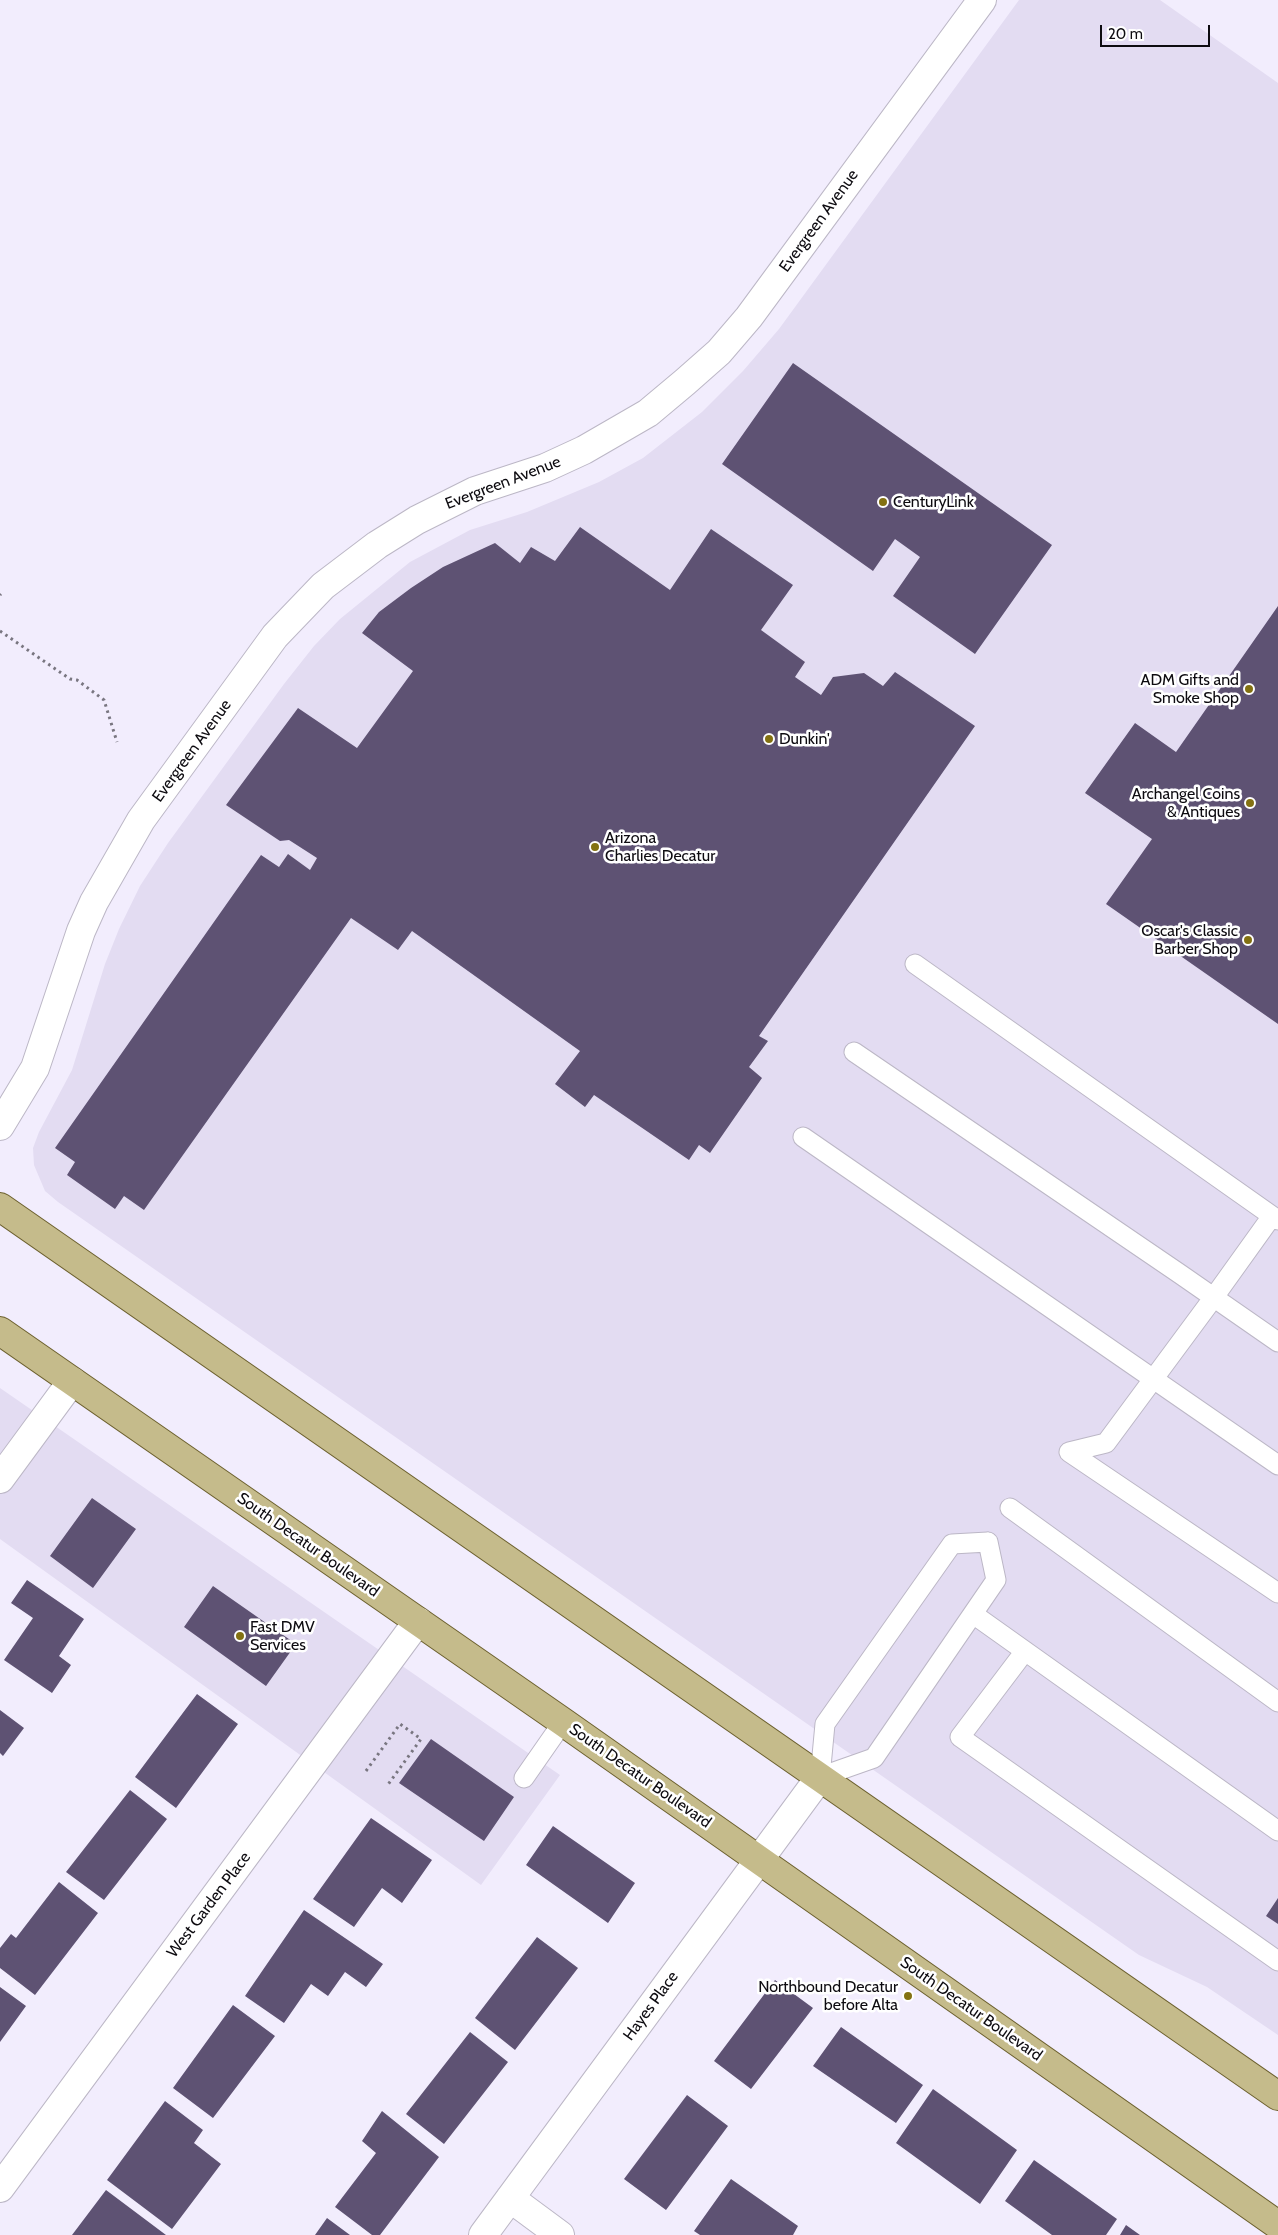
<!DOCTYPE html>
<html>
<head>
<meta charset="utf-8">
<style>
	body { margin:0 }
	#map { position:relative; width:1278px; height:2235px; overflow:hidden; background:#f2edfd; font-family:Cabin,sans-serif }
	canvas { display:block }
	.scale { position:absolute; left:1100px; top:25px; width:110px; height:22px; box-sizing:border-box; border:2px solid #0d0b10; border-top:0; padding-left:6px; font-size:15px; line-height:18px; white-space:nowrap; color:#0d0b10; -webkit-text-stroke:4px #fff; paint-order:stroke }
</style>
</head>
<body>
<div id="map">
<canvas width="1278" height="2235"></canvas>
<div class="scale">20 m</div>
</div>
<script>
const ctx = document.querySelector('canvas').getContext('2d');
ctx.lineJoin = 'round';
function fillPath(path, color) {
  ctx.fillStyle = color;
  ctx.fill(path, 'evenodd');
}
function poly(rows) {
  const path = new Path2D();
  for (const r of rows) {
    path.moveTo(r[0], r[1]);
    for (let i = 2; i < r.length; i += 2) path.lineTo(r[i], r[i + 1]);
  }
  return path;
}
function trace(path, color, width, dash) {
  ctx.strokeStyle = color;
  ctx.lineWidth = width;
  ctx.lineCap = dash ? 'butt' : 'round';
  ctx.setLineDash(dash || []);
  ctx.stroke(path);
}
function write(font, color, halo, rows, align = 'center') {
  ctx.font = font + ' Cabin,sans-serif';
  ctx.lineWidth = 5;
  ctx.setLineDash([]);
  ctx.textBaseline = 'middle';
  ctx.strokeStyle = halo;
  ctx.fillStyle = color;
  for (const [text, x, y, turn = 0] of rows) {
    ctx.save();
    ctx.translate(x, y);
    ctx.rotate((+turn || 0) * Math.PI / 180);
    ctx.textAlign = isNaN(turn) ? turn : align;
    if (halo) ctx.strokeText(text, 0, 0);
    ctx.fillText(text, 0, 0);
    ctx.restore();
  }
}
fillPath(poly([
	[1019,0,1160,0,1278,83,1278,2035,1207,1987,1139,1955,58,1202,45,1191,34,1165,33,1148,39,1132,72,1070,105,964,119,929,140,886,168,843,284,684,314,646,340,619,410,562,470,530,527,512,599,482,643,458,702,412,743,371,779,329],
	[0,1388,560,1775,481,1885,0,1539]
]), '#e3dcf2');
fillPath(poly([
	[793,363,1052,545,975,654,893,596,920,557,895,539,873,571,722,464],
	[580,527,670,590,711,529,793,585,761,630,805,662,795,677,821,695,833,677,864,673,883,686,895,672,975,726,759,1036,768,1041,749,1067,762,1078,710,1153,699,1145,689,1160,594,1095,585,1107,555,1084,580,1051,412,931,398,950,351,918,144,1210,124,1196,115,1209,67,1175,75,1162,55,1148,261,855,279,867,288,854,310,870,317,858,289,840,280,841,226,805,298,708,357,748,413,671,362,633,379,612,411,588,443,567,495,543,520,563,531,547,555,561],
	[1278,606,1278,1024,1106,904,1152,839,1085,793,1135,723,1176,752],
	[92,1498,136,1529,93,1588,50,1556],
	[27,1580,84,1619,59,1656,71,1665,52,1693,4,1660,33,1618,11,1603],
	[213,1586,296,1644,266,1686,184,1627],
	[197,1694,238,1724,176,1808,135,1777],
	[0,1710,24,1728,3,1756,0,1753],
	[431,1739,514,1797,484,1841,399,1783],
	[130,1790,167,1819,104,1900,66,1872],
	[371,1818,432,1860,402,1903,382,1888,354,1927,313,1899],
	[553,1826,635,1883,608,1923,526,1865],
	[59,1882,98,1913,35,1995,0,1968,0,1948,11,1934,16,1938],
	[1278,1898,1278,1924,1266,1916],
	[304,1910,383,1964,366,1987,345,1972,328,1996,311,1984,284,2023,245,1996],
	[537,1937,578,1968,515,2050,475,2018],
	[775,1980,813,2008,751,2089,714,2061],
	[0,1987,26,2006,0,2042],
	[233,2005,275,2036,213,2118,173,2088],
	[841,2027,923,2085,896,2123,813,2066],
	[470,2032,508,2062,444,2144,406,2114],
	[933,2089,1017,2150,980,2204,896,2143],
	[687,2095,728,2126,666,2210,624,2179],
	[165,2101,203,2130,194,2143,221,2164,172,2229,107,2180],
	[382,2111,439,2157,380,2235,372,2235,335,2207,376,2153,362,2141],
	[1034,2160,1117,2219,1106,2235,1052,2235,1005,2201],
	[731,2179,798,2226,793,2235,700,2235,694,2231],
	[106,2190,166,2235,72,2235],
	[327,2218,350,2235,315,2235],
	[1126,2225,1140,2235,1120,2235]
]), '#5e5273');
const service = poly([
	[915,964,1278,1220],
	[854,1052,1180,1274,1278,1342],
	[803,1137,1278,1465],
	[1069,1452,1106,1443,1214,1297,1272,1216],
	[1069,1452,1278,1593],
	[1010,1508,1278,1702],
	[988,1542,996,1580,874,1758,820,1777,825,1724,952,1544,988,1542],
	[973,1614,1278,1831],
	[1025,1651,960,1737,1278,1961],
	[524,1778,563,1722]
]);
const minor = poly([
	[0,1126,35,1068,81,931,94,902,141,820,275,636,323,586,377,545,417,520,475,491,545,468,584,450,648,413,685,382,719,352,749,317,982,0],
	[0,1479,72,1381],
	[0,2188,418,1621],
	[510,2198,560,2235],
	[483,2235,820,1777]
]);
const primary = poly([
	[0,1207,1278,2096],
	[0,1331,563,1722,1278,2225]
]);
trace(service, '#bcb7c6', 21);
trace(minor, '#bcb7c6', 30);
trace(primary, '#6c602e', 30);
trace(poly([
	[0,595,1,594],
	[0,631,70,679,77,680,104,700,117,742],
	[366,1771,400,1724,421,1739,387,1786]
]), '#797680', 3, [2.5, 4]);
trace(service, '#fff', 19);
trace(minor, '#fff', 28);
trace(primary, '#c5bb8b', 28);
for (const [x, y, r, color] of [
	[883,502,5,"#837112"],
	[1249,689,5,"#837112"],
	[769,739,5,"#837112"],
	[1250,803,5,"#837112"],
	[595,847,5,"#837112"],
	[1248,940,5,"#837112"],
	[240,1636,5,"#837112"],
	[908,1996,5,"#837112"]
]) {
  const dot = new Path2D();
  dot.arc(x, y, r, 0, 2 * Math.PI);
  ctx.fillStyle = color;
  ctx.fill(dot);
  trace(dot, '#fff', 2);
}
write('16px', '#0d0b10', '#fff', [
	["Evergreen Avenue",819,221,-54],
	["Evergreen Avenue",503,483,-21],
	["Evergreen Avenue",192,751,-54],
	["South Decatur Boulevard",308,1545,35],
	["South Decatur Boulevard",640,1776,35],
	["West Garden Place",209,1905,-53],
	["Hayes Place",651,2006,-54],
	["South Decatur Boulevard",971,2009,35]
]);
write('16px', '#0d0b10', '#fff', [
	["CenturyLink",893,502],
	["ADM Gifts and",1239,680,"right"],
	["Smoke Shop",1239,698,"right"],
	["Dunkin'",779,739],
	["Archangel Coins",1240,794,"right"],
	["& Antiques",1240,812,"right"],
	["Arizona",605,838],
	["Charlies Decatur",605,856],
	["Oscar's Classic",1238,931,"right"],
	["Barber Shop",1238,949,"right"],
	["Fast DMV",250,1627],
	["Services",250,1645],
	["Northbound Decatur",898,1987,"right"],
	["before Alta",898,2005,"right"]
], 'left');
</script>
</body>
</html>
